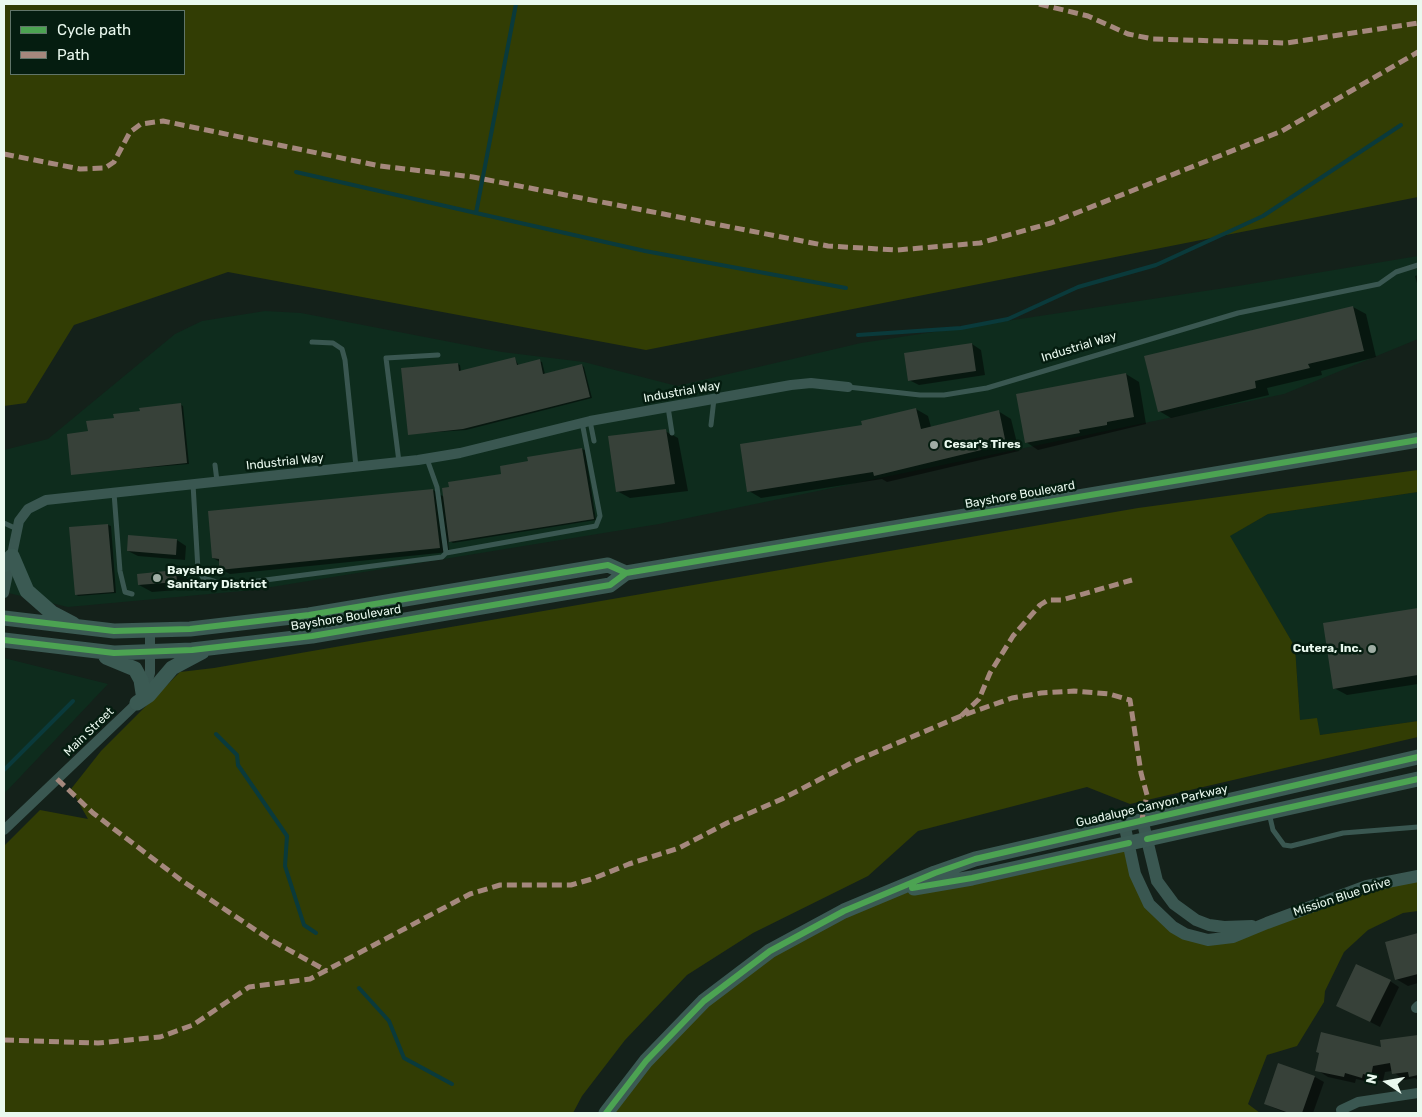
<!DOCTYPE html>
<html>
<head>
<meta charset="utf-8">
<style>
	body { margin:0 }
	#map { position:relative; width:1422px; height:1117px; overflow:hidden; background:#14211a; font-family:Rubik,sans-serif }
	canvas { display:block }
	.frame { position:absolute; inset:0; border:5px solid #eaf9ef; pointer-events:none }
	.legend { position:absolute; left:10px; top:10px; width:175px; height:65px; box-sizing:border-box; background:#051d10; border:1px solid #617569; margin:0; padding:6px 9px; list-style:none; font-size:15px; color:#eaf9ef }
	.legend li { display:flex; align-items:center; gap:10px; height:25px }
	.legend b { width:25px; border:1px solid #617569 }
	.north { position:absolute; left:1362px; top:1057px; width:50px; height:50px; -webkit-text-stroke:4px #051d10; paint-order:stroke; rotate:282deg; font-size:14px; font-weight:700; line-height:20px; text-align:center; color:#eaf9ef }
	.north::after { content:''; display:block; margin:auto; width:18px; height:22px; background:#eaf9ef; clip-path:polygon(50% 0,100% 100%,50% 72%,0 100%) }
</style>
</head>
<body>
<div id="map">
<canvas width="1422" height="1117"></canvas>
<div class="frame"></div>
<ul class="legend">
<li><b style="height:6px;background:#4ca352"></b>Cycle path</li>
<li><b style="height:6px;background:#a5887d"></b>Path</li>
</ul>
<div class="north">N</div>
</div>
<script>
const ctx = document.querySelector('canvas').getContext('2d');
ctx.lineJoin = 'round';
function fillPath(path, color) {
  ctx.fillStyle = color;
  ctx.fill(path, 'evenodd');
}
function poly(rows) {
  const path = new Path2D();
  for (const r of rows) {
    path.moveTo(r[0], r[1]);
    for (let i = 2; i < r.length; i += 2) path.lineTo(r[i], r[i + 1]);
  }
  return path;
}
function trace(path, color, width, dash) {
  ctx.strokeStyle = color;
  ctx.lineWidth = width;
  ctx.lineCap = dash ? 'butt' : 'round';
  ctx.setLineDash(dash || []);
  ctx.stroke(path);
}
function write(font, color, halo, rows, align = 'center') {
  ctx.font = font + ' Rubik,sans-serif';
  ctx.lineWidth = 5;
  ctx.setLineDash([]);
  ctx.textBaseline = 'middle';
  ctx.strokeStyle = halo;
  ctx.fillStyle = color;
  for (const [text, x, y, turn = 0] of rows) {
    ctx.save();
    ctx.translate(x, y);
    ctx.rotate((+turn || 0) * Math.PI / 180);
    ctx.textAlign = isNaN(turn) ? turn : align;
    if (halo) ctx.strokeText(text, 0, 0);
    ctx.fillText(text, 0, 0);
    ctx.restore();
  }
}
fillPath(poly([
	[1418,256,1418,339,1284,394,659,524,253,590,68,607,4,592,4,450,48,439,175,334,202,321,265,311,301,313,502,352,584,362,677,386,861,343,1238,286],
	[1418,492,1418,721,1320,735,1300,720,1295,647,1229,536,1268,514],
	[4,658,108,684,4,794]
]), '#0e2c1d');
fillPath(poly([
	[4,4,1418,4,1418,197,646,350,228,272,74,325,26,403,4,406],
	[184,11,184,74,11,74,11,11],
	[1418,470,1418,492,1268,514,1230,536,1295,647,1300,720,1317,718,1320,735,1418,721,1418,737,1130,804,1087,787,918,831,868,876,753,933,687,975,625,1040,582,1096,573,1113,4,1113,4,846,40,810,88,819,71,789,101,751,180,672,214,668,1138,508],
	[1129,843,1149,904,1197,938,1267,922,1418,876,1418,911,1403,913,1368,930,1344,952,1325,991,1324,1002,1297,1046,1267,1055,1248,1104,1260,1113,606,1113,725,983,869,901]
]), '#323d04');
fillPath(poly([
	[1418,275,1418,287,1415,276],
	[1353,307,1366,314,1376,357,1321,371,1322,375,1267,388,1269,395,1171,418,1159,411,1146,357],
	[972,344,981,350,985,375,919,385,909,380],
	[515,359,519,366,539,361,542,362,545,374,582,365,584,367,592,398,466,430,409,434,457,364,460,365,461,372],
	[1126,374,1139,382,1146,424,1038,450,1026,442],
	[181,405,183,406,189,464,72,474,89,433,115,419],
	[916,409,928,416,931,427,998,411,1011,419,1019,451,887,482,882,479,761,498,749,491,863,426],
	[665,431,678,438,688,491,630,498,617,491],
	[582,449,585,450,596,520,453,543,448,540,449,552,230,574,220,569,220,562,213,558,433,490,444,497,503,475,529,462,529,458],
	[108,525,111,526,116,593,78,596,76,594,70,528],
	[177,540,186,546,185,560,138,556,128,551],
	[176,571,188,579,189,589,152,592,139,585],
	[1418,609,1418,684,1347,695,1334,688,1324,624],
	[1418,935,1418,983,1408,986,1396,979,1387,943],
	[1390,981,1399,987,1380,1027,1347,1010],
	[1418,1036,1418,1080,1415,1078,1404,1080,1392,1071,1385,1072,1383,1081,1375,1080,1374,1083,1356,1079,1355,1083,1328,1077,1317,1070,1383,1048,1382,1041],
	[1315,1077,1324,1082,1313,1113,1286,1113,1265,1104]
]), '#0007');
trace(poly([
	[296,172,476,213,516,4],
	[476,213,645,251,846,288],
	[858,335,961,328,1008,319,1078,287,1156,265,1263,216,1401,125],
	[216,734,237,755,238,765,287,836,285,866,304,925,316,933],
	[4,770,73,701],
	[359,988,389,1021,404,1058,452,1084]
]), '#0a3a3b', 4);
fillPath(poly([
	[1353,306,1364,351,1308,364,1310,368,1255,381,1256,388,1158,412,1144,356],
	[972,343,976,371,908,381,904,353],
	[515,357,517,365,540,359,543,374,582,364,590,397,463,429,408,435,401,368,458,363,459,371],
	[1126,373,1134,417,1107,422,1107,425,1079,430,1080,433,1025,443,1016,394],
	[181,403,187,463,71,475,67,434,88,431,86,421,114,418,113,414,140,411,139,408],
	[916,408,921,429,999,410,1006,444,874,476,873,472,747,492,740,444,862,425,861,421],
	[666,429,675,484,616,492,608,436],
	[582,448,594,519,449,542,442,488,449,487,448,482,501,474,500,466,528,461,527,457],
	[433,489,440,548,219,570,219,559,212,558,208,511],
	[108,524,114,592,75,595,69,527],
	[128,535,177,539,176,555,127,551],
	[176,570,177,582,138,585,137,574],
	[1418,608,1418,675,1333,689,1323,623],
	[1418,933,1418,974,1395,980,1385,942],
	[1356,964,1391,980,1370,1022,1336,1006],
	[1321,1032,1381,1047,1380,1040,1418,1035,1418,1075,1409,1077,1408,1072,1392,1074,1390,1063,1373,1066,1371,1076,1363,1074,1362,1078,1345,1073,1344,1077,1315,1071,1319,1053,1316,1052],
	[1278,1063,1315,1076,1302,1113,1289,1113,1264,1104]
]), '#374139');
trace(poly([
	[312,342,333,343,342,349,345,360,356,467],
	[848,387,920,395,944,395,987,388,1238,313,1379,284,1396,272,1418,265],
	[668,407,672,433],
	[590,421,594,441],
	[711,425,714,399],
	[399,462,386,358,438,355],
	[215,465,217,481],
	[193,484,198,570,203,578,227,585,442,557,446,553,437,487,427,459],
	[114,493,120,571,125,592,132,594],
	[4,523,17,529],
	[446,553,596,526,600,516,582,422],
	[1269,813,1273,830,1284,845,1291,846,1343,833,1418,827]
]), '#3a5751', 5);
trace(poly([
	[4,593,19,521,28,509,46,500,418,460,460,453,590,421,791,385,811,383,848,387],
	[4,830,137,703,147,684,150,673,150,631],
	[1416,1008,1418,1006],
	[1341,1110,1358,1102,1418,1093]
]), '#3a5751', 10);
trace(poly([
	[1142,819,1157,881,1174,904,1196,920,1209,925,1224,927,1252,926],
	[1124,823,1135,874,1149,904,1173,927,1185,934,1208,940,1233,937,1267,923,1367,886,1418,876]
]), '#3a5751', 12);
trace(poly([
	[4,565,12,556,27,591,52,613,73,624],
	[4,618,114,631,190,629,309,615,608,565,626,573],
	[4,640,114,653,192,650,312,636,610,585,626,573,1418,440],
	[106,657,135,669,141,680,143,693],
	[137,703,149,695,172,668,202,652],
	[914,888,972,878,1418,779],
	[606,1113,646,1061,704,1001,770,951,844,911,935,873,975,859,1418,757]
]), '#3b5a53', 15);
trace(poly([
	[1039,4,1088,16,1128,34,1153,39,1286,43,1418,23],
	[4,154,80,169,105,168,114,162,130,132,141,124,163,121,380,166,473,177,828,246,897,250,980,243,1051,223,1282,131,1418,52],
	[961,716,979,699,990,673,1013,636,1040,605,1048,600,1062,600,1132,580],
	[57,779,93,813,181,880,269,939,327,971],
	[4,1040,98,1043,160,1037,193,1025,249,987,310,979,470,894,500,885,571,885,592,879,629,864,679,848,727,823,782,799,855,761,961,716,1012,698,1041,693,1074,691,1109,694,1130,700,1141,773,1147,795,1142,819]
]), '#a5887d', 5, [10, 5]);
trace(poly([
	[4,618,114,631,190,629,309,615,608,565,626,573],
	[4,640,114,653,192,650,312,636,610,585,626,573,1418,440],
	[1147,839,1418,779],
	[912,888,972,878,1129,843],
	[606,1113,646,1061,704,1001,770,951,844,911,935,873,975,859,1418,757]
]), '#4ca352', 6);
for (const [x, y, r, color] of [
	[934,445,5,"#9fada4"],
	[157,578,5,"#9fada4"],
	[1372,649,5,"#9fada4"]
]) {
  const dot = new Path2D();
  dot.arc(x, y, r, 0, 2 * Math.PI);
  ctx.fillStyle = color;
  ctx.fill(dot);
  trace(dot, '#051d10', 2);
}
write('12px', '#eaf9ef', '#051d10', [
	["Industrial Way",1079,347,-17],
	["Industrial Way",682,392,-10],
	["Industrial Way",285,462,-6],
	["Bayshore Boulevard",1020,495,-10],
	["Bayshore Boulevard",346,618,-9],
	["Main Street",89,732,-44],
	["Guadalupe Canyon Parkway",1152,806,-13],
	["Mission Blue Drive",1342,897,-18]
]);
write('bold 12px', '#eaf9ef', '#051d10', [
	["Cesar's Tires",944,445],
	["Bayshore",167,571],
	["Sanitary District",167,585],
	["Cutera, Inc.",1362,649,"right"]
], 'left');
</script>
</body>
</html>
